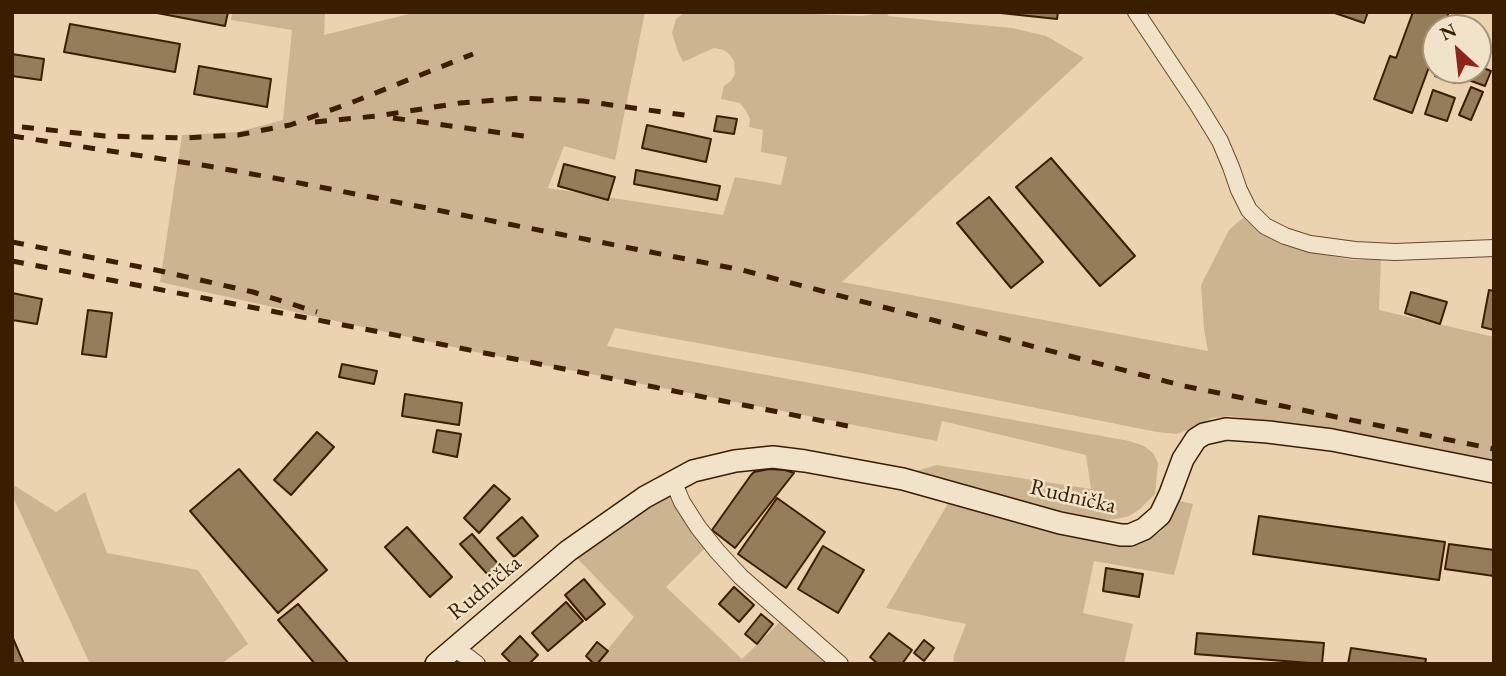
<!DOCTYPE html>
<html>
<head>
<meta charset="utf-8">
<style>
	body { margin:0 }
	#map { position:relative; width:1506px; height:676px; overflow:hidden; background:#ead3ae; font-family:"EB Garamond",serif }
	canvas { display:block }
	.frame { position:absolute; inset:0; border:14px solid #391f00; pointer-events:none }
	.north { position:absolute; left:1422px; top:14px; width:70px; height:70px; box-sizing:border-box; background:#f1e2ca; border:2px solid #a79479; border-radius:50%; rotate:333deg; font-size:19px; font-weight:700; line-height:28px; text-align:center; color:#391f00 }
	.north::after { content:''; display:block; margin:auto; width:24px; height:32px; background:#8f2418; clip-path:polygon(50% 0,100% 100%,50% 72%,0 100%) }
</style>
</head>
<body>
<div id="map">
<canvas width="1506" height="676"></canvas>
<div class="frame"></div>
<div class="north">N</div>
</div>
<script>
const ctx = document.querySelector('canvas').getContext('2d');
ctx.lineJoin = 'round';
function fillPath(path, color) {
  ctx.fillStyle = color;
  ctx.fill(path, 'evenodd');
}
function poly(rows) {
  const path = new Path2D();
  for (const r of rows) {
    path.moveTo(r[0], r[1]);
    for (let i = 2; i < r.length; i += 2) path.lineTo(r[i], r[i + 1]);
  }
  return path;
}
function trace(path, color, width, dash) {
  ctx.strokeStyle = color;
  ctx.lineWidth = width;
  ctx.lineCap = dash ? 'butt' : 'round';
  ctx.setLineDash(dash || []);
  ctx.stroke(path);
}
function write(font, color, halo, rows, align = 'center') {
  ctx.font = font + ' "EB Garamond",serif';
  ctx.lineWidth = 5;
  ctx.setLineDash([]);
  ctx.textBaseline = 'middle';
  ctx.strokeStyle = halo;
  ctx.fillStyle = color;
  for (const [text, x, y, turn = 0] of rows) {
    ctx.save();
    ctx.translate(x, y);
    ctx.rotate((+turn || 0) * Math.PI / 180);
    ctx.textAlign = isNaN(turn) ? turn : align;
    if (halo) ctx.strokeText(text, 0, 0);
    ctx.fillText(text, 0, 0);
    ctx.restore();
  }
}
fillPath(poly([
	[232,12,325,12,324,35,417,12,645,12,615,160,564,146,548,188,723,215,735,177,781,185,787,157,761,152,763,130,749,127,750,119,746,111,740,103,721,99,724,86,731,81,735,74,734,61,729,54,724,50,714,48,683,62,678,52,672,33,676,19,685,12,762,12,860,16,871,15,876,12,891,12,887,16,1012,28,1046,36,1084,58,842,282,1208,351,1204,329,1201,285,1229,230,1245,216,1278,242,1314,253,1353,260,1381,260,1379,310,1494,337,1494,464,1231,416,1212,418,1199,425,1177,434,1157,432,856,372,615,328,607,346,1129,441,1144,446,1153,453,1158,463,1155,494,1140,509,1129,516,1117,519,1104,520,1076,515,906,474,936,465,1091,489,1086,455,942,421,937,441,476,352,160,282,182,135,238,132,283,120,292,30,231,20],
	[12,484,56,512,85,492,107,553,198,570,248,644,221,664,90,664,12,495],
	[682,487,712,541,666,587,742,659,781,621,830,664,596,664,634,617,576,557,639,509],
	[1180,501,1193,504,1174,575,1094,561,1083,613,1133,624,1124,664,953,664,954,655,966,624,886,608,949,502,1143,540,1159,533,1169,522]
]), '#ccb490');
const building = poly([
	[152,12,228,12,225,26,152,12],
	[991,12,1058,12,1057,19,991,12],
	[1332,12,1368,12,1364,23,1332,12],
	[1413,12,1449,12,1443,28,1436,28,1436,48,1412,113,1374,99,1390,56,1396,58,1413,12],
	[70,24,180,44,175,72,64,52,70,24],
	[12,54,44,59,41,80,12,76,12,54],
	[199,66,271,79,267,107,194,94,199,66],
	[1478,66,1491,71,1485,86,1463,78,1466,70,1478,70,1478,66],
	[1437,70,1460,70,1455,83,1435,76,1437,70],
	[1471,87,1483,92,1471,120,1459,115,1471,87],
	[1433,90,1455,98,1447,121,1425,114,1433,90],
	[717,116,737,119,734,134,714,131,717,116],
	[647,125,711,139,706,162,642,148,647,125],
	[1051,158,1135,256,1100,286,1016,187,1051,158],
	[564,164,615,177,608,200,558,186,564,164],
	[636,170,720,186,717,200,634,184,636,170],
	[989,197,1043,262,1011,288,957,223,989,197],
	[1489,290,1494,291,1494,330,1482,327,1489,290],
	[1411,292,1447,302,1440,324,1405,313,1411,292],
	[12,293,42,299,37,324,12,320,12,293],
	[88,310,112,313,106,357,82,354,88,310],
	[342,364,377,371,374,384,339,377,342,364],
	[405,394,462,403,459,425,402,416,405,394],
	[437,430,461,434,457,457,433,452,437,430],
	[317,432,334,447,291,495,274,480,317,432],
	[239,469,327,570,278,613,190,511,239,469],
	[769,469,785,470,794,473,735,548,712,530,751,475,754,472,769,469],
	[494,485,510,499,479,533,464,518,494,485],
	[777,498,825,532,786,588,738,554,777,498],
	[1259,516,1445,542,1439,580,1253,554,1259,516],
	[522,517,538,536,514,557,497,538,522,517],
	[407,527,452,577,430,597,385,547,407,527],
	[472,534,500,566,489,576,460,544,472,534],
	[1449,544,1494,550,1494,576,1445,569,1449,544],
	[823,546,864,570,838,613,798,589,823,546],
	[1106,568,1143,574,1139,597,1103,591,1106,568],
	[584,579,605,604,586,620,565,595,584,579],
	[734,587,754,605,739,622,719,604,734,587],
	[566,602,583,621,548,651,532,633,566,602],
	[298,604,349,664,315,664,278,620,298,604],
	[761,614,773,624,757,644,745,634,761,614],
	[889,633,912,650,902,664,878,664,870,657,889,633],
	[1197,633,1324,643,1322,664,1195,654,1197,633],
	[12,636,24,664,12,664,12,636],
	[520,636,538,655,529,664,512,664,502,654,520,636],
	[924,640,934,648,924,661,914,653,924,640],
	[597,642,608,651,597,664,594,664,586,656,597,642],
	[1351,648,1426,659,1425,664,1348,664,1351,648]
]);
fillPath(building, '#957d5a');
trace(building, '#391f00', 2);
const street = poly([
	[1136,12,1198,105,1220,141,1231,167,1239,190,1249,210,1265,226,1285,236,1310,244,1355,250,1395,252,1494,248],
	[673,481,682,502,698,527,717,551,741,577,840,664],
	[453,649,468,657,477,664]
]);
const secondary = poly([
	[436,664,568,551,645,497,693,471,735,461,773,457,805,461,903,479,1060,523,1121,535,1130,535,1144,529,1160,515,1170,494,1183,459,1196,439,1204,434,1226,429,1268,432,1332,440,1494,472]
]);
trace(street, '#654c2c', 18);
trace(secondary, '#391f00', 24);
trace(street, '#f1e2ca', 16);
trace(secondary, '#f1e2ca', 21);
trace(poly([
	[393,118,531,137],
	[315,122,377,116,460,103,521,98,583,101,691,116],
	[22,127,105,136,183,138,238,135,290,125,353,102,473,54],
	[12,136,208,166,274,178,742,270,1184,386,1494,449],
	[12,242,156,270,253,292,317,312],
	[12,261,390,334,858,428]
]), '#391f00', 5, [12, 12]);
write('23px', '#391f00', '#f1e2ca', [
	["Rudnička",1073,497,13],
	["Rudnička",485,588,-40]
]);
</script>
</body>
</html>
